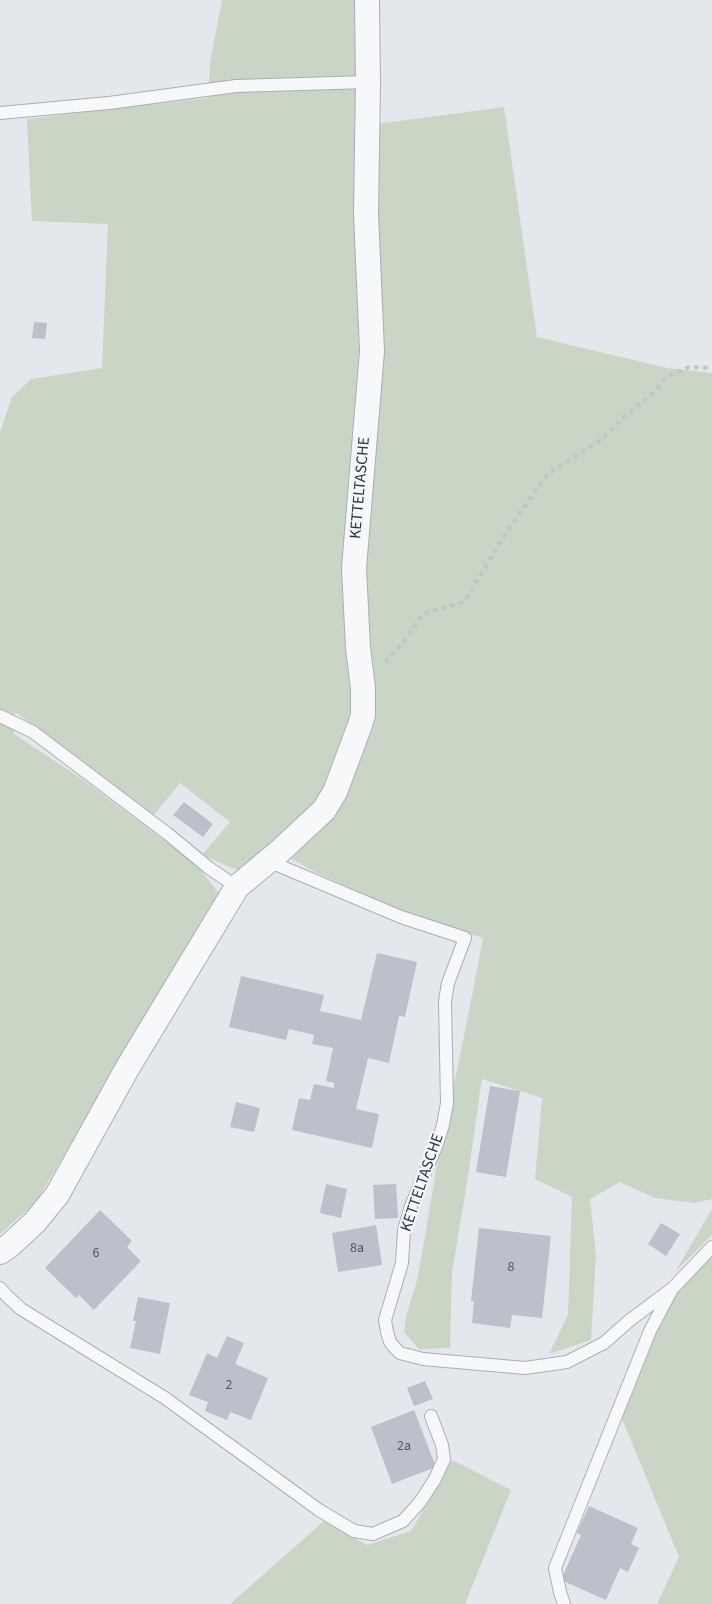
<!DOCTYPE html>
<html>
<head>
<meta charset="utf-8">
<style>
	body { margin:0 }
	canvas { display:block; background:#e4e7ec }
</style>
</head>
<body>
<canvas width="712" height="1604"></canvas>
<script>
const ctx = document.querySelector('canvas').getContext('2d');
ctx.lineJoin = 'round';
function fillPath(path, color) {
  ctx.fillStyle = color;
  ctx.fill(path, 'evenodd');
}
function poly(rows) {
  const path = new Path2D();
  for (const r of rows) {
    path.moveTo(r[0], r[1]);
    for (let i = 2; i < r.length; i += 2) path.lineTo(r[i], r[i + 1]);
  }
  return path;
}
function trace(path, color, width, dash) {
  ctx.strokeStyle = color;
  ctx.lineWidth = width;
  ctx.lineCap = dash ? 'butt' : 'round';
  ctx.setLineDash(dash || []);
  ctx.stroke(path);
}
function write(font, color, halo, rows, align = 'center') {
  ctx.font = font + ' "Source Sans 3",sans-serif';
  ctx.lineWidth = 4.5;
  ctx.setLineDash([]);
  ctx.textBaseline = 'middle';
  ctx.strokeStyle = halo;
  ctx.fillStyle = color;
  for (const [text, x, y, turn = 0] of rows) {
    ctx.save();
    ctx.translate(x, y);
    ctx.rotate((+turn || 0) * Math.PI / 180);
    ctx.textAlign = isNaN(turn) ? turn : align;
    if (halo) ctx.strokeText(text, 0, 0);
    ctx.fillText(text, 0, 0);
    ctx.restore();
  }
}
fillPath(poly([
	[222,0,364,0,360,688,331,791,245,872,230,867,202,855,230,822,180,783,153,816,15,712,14,734,82,779,196,864,220,895,36,1202,0,1234,0,432,12,397,31,379,102,368,108,224,32,221,27,119,208,98,210,63],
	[504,107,537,337,667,368,712,373,712,1199,694,1203,655,1198,620,1182,590,1199,596,1255,591,1340,549,1354,568,1315,572,1197,535,1179,542,1098,482,1079,467,1183,452,1273,450,1348,419,1349,404,1332,406,1317,418,1277,438,1159,463,1041,483,938,410,915,315,872,284,855,368,717,358,571,377,124],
	[712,1209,712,1235,675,1272],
	[712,1255,712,1604,657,1604,679,1557,620,1414,659,1323,682,1284],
	[452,1460,511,1490,465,1604,230,1604,324,1521,367,1545,411,1531]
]), '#c9d6c5');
fillPath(poly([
	[34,322,47,323,45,339,32,338],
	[184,802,213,824,203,837,173,815],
	[377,953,417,962,405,1017,399,1016,389,1063,368,1058,356,1109,379,1114,372,1148,292,1130,299,1098,310,1100,314,1084,334,1088,334,1083,326,1081,333,1048,312,1044,314,1035,289,1029,286,1040,229,1027,241,976,324,995,320,1011,361,1020],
	[490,1086,520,1091,506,1177,476,1172],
	[236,1102,260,1108,254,1132,230,1127],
	[326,1184,347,1189,341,1218,320,1213],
	[396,1184,398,1218,375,1219,373,1185],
	[100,1210,132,1241,127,1247,141,1261,94,1310,79,1295,76,1298,45,1268],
	[661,1223,680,1234,666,1256,648,1244],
	[376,1225,382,1265,338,1272,332,1233],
	[479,1228,551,1236,542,1318,512,1315,510,1328,472,1323,474,1301,471,1301],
	[138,1297,170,1303,160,1354,130,1348,136,1321,133,1321],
	[227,1336,244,1343,235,1364,268,1378,251,1420,230,1412,227,1420,205,1411,208,1402,189,1395,207,1353,217,1358],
	[425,1381,433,1399,414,1406,407,1388],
	[414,1410,436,1467,392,1484,371,1427],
	[589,1506,638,1528,631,1544,639,1548,628,1572,620,1568,606,1600,561,1580,581,1535,577,1533]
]), '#bbc0ca');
const lane = poly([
	[0,113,109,103,236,86,368,82],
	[0,716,33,732,168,834,209,868,237,887],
	[268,861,401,917,465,938,448,983,445,1001,447,1103,443,1125,437,1144,411,1206,404,1230,402,1263,385,1320,387,1332,390,1342,395,1348,400,1353,423,1359,525,1368,567,1362,604,1343,630,1320,673,1288,712,1247],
	[0,1288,7,1296,21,1309,165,1398,319,1510,354,1531,373,1534,389,1527,403,1521,420,1502,435,1479,444,1459,442,1445,431,1416],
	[564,1604,560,1592,555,1568,650,1331,671,1291]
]);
const street = poly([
	[0,1252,9,1246,34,1223,57,1195,128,1067,237,887,279,852,324,810,335,792,360,725,363,715,363,688,358,648,354,568,372,351,366,214,368,82,367,0]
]);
trace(lane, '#a9aeb7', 14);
trace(street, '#a9aeb7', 26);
trace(poly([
	[385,662,403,643,423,614,464,602,508,530,547,475,603,438,625,416,651,395,668,376,689,367,712,368]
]), '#c2c5cb', 4, [4.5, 4.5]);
trace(lane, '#f7f8fa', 12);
trace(street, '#f7f8fa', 24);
write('14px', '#4f5766', null, [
	["8a",357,1249],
	["6",96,1254],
	["8",511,1268],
	["2",229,1386],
	["2a",404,1447]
]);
write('16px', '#2b3445', '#f4f6f9', [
	["KETTELTASCHE",361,488,-85],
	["KETTELTASCHE",423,1183,-71]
]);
</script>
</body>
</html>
